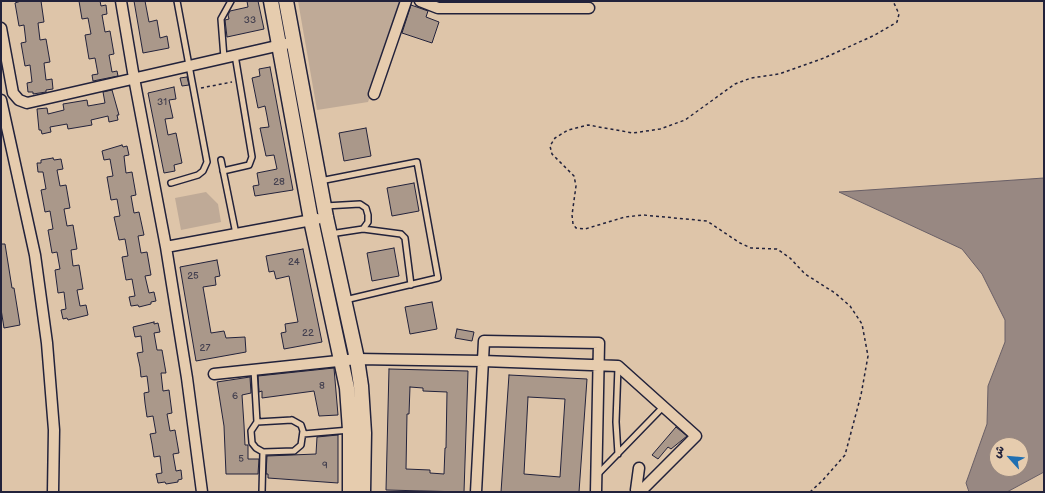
<!DOCTYPE html>
<html>
<head>
<meta charset="utf-8">
<style>
	body { margin:0 }
	#map { position:relative; width:1045px; height:493px; overflow:hidden; background:#dec5a9; font-family:"Balsamiq Sans","Playpen Sans Arabic",sans-serif }
	canvas { display:block }
	.frame { position:absolute; inset:0; border:2px solid #22223b; pointer-events:none }
	.north { position:absolute; left:989px; top:437px; width:40px; height:40px; box-sizing:border-box; background:#e6ccae; border:1px solid #988880; border-radius:50%; rotate:297deg; font-size:11px; font-weight:700; line-height:16px; text-align:center; color:#22223b }
	.north::after { content:''; display:block; margin:auto; width:14px; height:18px; background:#1f6fb2; clip-path:polygon(50% 0,100% 100%,50% 72%,0 100%) }
</style>
</head>
<body>
<div id="map">
<canvas width="1045" height="493"></canvas>
<div class="frame"></div>
<div class="north">ش</div>
</div>
<script>
const ctx = document.querySelector('canvas').getContext('2d');
ctx.lineJoin = 'round';
function fillPath(path, color) {
  ctx.fillStyle = color;
  ctx.fill(path, 'evenodd');
}
function poly(rows) {
  const path = new Path2D();
  for (const r of rows) {
    path.moveTo(r[0], r[1]);
    for (let i = 2; i < r.length; i += 2) path.lineTo(r[i], r[i + 1]);
  }
  return path;
}
function trace(path, color, width, dash) {
  ctx.strokeStyle = color;
  ctx.lineWidth = width;
  ctx.lineCap = dash ? 'butt' : 'round';
  ctx.setLineDash(dash || []);
  ctx.stroke(path);
}
function write(font, color, halo, rows, align = 'center') {
  ctx.font = font + ' "Balsamiq Sans",sans-serif';
  ctx.lineWidth = 4;
  ctx.setLineDash([]);
  ctx.textBaseline = 'middle';
  ctx.strokeStyle = halo;
  ctx.fillStyle = color;
  for (const [text, x, y, turn = 0] of rows) {
    ctx.save();
    ctx.translate(x, y);
    ctx.rotate((+turn || 0) * Math.PI / 180);
    ctx.textAlign = isNaN(turn) ? turn : align;
    if (halo) ctx.strokeText(text, 0, 0);
    ctx.fillText(text, 0, 0);
    ctx.restore();
  }
}
fillPath(poly([
	[298,1,403,1,368,102,317,110],
	[206,192,218,204,221,222,181,230,175,198]
]), '#bfaa97');
const water = poly([
	[1044,178,1044,472,1007,492,969,492,966,483,987,424,988,386,1005,342,1005,320,982,274,962,249,839,192,1044,178],
	[997,445,1021,445,1021,469,997,469,997,445]
]);
fillPath(water, '#988882');
trace(water, '#695f66', 1);
const building = poly([
	[21,1,41,1,44,22,38,23,40,40,46,39,50,62,44,63,46,80,52,79,53,89,46,90,46,92,33,94,33,92,28,92,27,83,32,82,30,65,25,66,21,43,26,42,24,25,19,26,15,3,21,1],
	[79,1,100,1,101,6,106,5,107,14,102,15,105,32,110,31,114,54,109,55,112,72,117,71,118,76,93,81,92,75,98,74,95,58,89,59,85,35,91,34,88,18,82,19,79,1],
	[134,1,145,1,149,22,157,20,160,38,167,36,169,48,143,53,134,1],
	[247,1,258,1,264,29,227,37,225,20,229,19,228,15,230,11,248,7,247,1],
	[411,5,428,11,426,17,439,22,432,43,402,33,411,5],
	[270,67,293,190,255,196,253,186,259,185,257,173,277,169,274,155,266,156,260,128,269,127,267,116,265,106,258,108,252,78,260,76,259,69,270,67],
	[187,77,189,85,182,86,180,78,187,77],
	[174,87,176,99,169,100,173,118,165,119,168,135,176,133,182,163,174,165,175,171,164,173,148,93,174,87],
	[112,90,119,115,117,115,118,120,109,122,108,116,91,120,92,125,68,129,67,124,50,127,51,132,42,134,41,130,39,130,37,109,47,108,48,114,64,110,63,104,87,100,88,106,105,103,103,92,112,90],
	[366,128,371,156,344,161,339,133,366,128],
	[122,145,123,147,127,146,129,155,124,156,125,165,126,173,132,172,136,195,131,196,134,213,139,212,144,235,138,236,141,253,147,252,151,275,145,276,149,293,154,292,156,301,151,302,151,304,139,307,138,305,131,306,129,297,135,296,132,279,126,280,122,257,128,256,125,239,119,240,114,217,120,216,117,199,111,200,107,177,113,176,110,159,104,160,102,151,122,145],
	[53,158,54,160,61,159,63,169,57,170,60,186,66,185,70,208,64,209,67,226,73,225,77,249,71,250,73,266,79,265,83,289,77,290,80,306,86,305,88,315,68,320,67,318,63,319,61,310,66,309,64,292,58,293,55,270,60,269,57,252,52,253,48,230,53,229,50,211,45,212,41,190,46,189,43,172,38,172,37,163,41,163,41,160,53,158],
	[414,183,419,211,392,216,387,188,414,183],
	[1,244,5,244,12,288,14,288,20,325,4,328,1,309,1,244],
	[394,248,399,276,372,281,367,253,394,248],
	[303,249,322,342,284,349,281,333,286,332,285,324,298,322,289,276,276,279,274,271,269,272,266,256,303,249],
	[217,260,220,276,215,277,216,285,203,287,211,333,224,331,226,338,245,337,246,352,196,361,180,267,217,260],
	[432,302,437,329,410,334,405,307,432,302],
	[154,322,154,324,158,323,160,332,154,333,157,350,162,350,166,373,161,373,163,391,169,390,172,413,167,414,170,431,175,430,179,453,173,454,176,471,181,470,182,479,178,480,178,482,166,484,165,482,158,483,156,474,162,473,160,456,154,457,152,444,150,434,156,433,153,416,147,417,145,403,144,393,149,392,147,376,141,377,140,367,137,353,143,352,141,336,135,337,133,327,154,322],
	[457,329,474,332,472,341,455,338,457,329],
	[334,368,338,415,319,416,314,391,262,398,262,391,259,392,258,376,334,368],
	[389,369,468,371,464,492,386,490,389,369],
	[410,387,423,388,423,391,447,392,446,448,445,448,444,474,430,473,430,470,406,469,407,414,409,414,410,387],
	[509,375,587,379,579,492,501,492,509,375],
	[528,397,565,399,560,477,524,474,528,397],
	[250,377,251,393,242,395,244,425,245,445,248,445,248,459,259,459,258,474,226,474,224,426,217,382,250,377],
	[676,427,687,436,671,449,668,447,658,459,652,455,676,427],
	[338,435,338,483,268,478,268,474,266,474,267,456,316,454,317,437,338,435]
]);
fillPath(building, '#aa988a');
trace(building, '#22223b', 1);
const lane = poly([
	[224,58,221,19,231,1],
	[221,160,236,234],
	[223,171,249,165,252,157,235,55],
	[320,181,417,162,438,278,345,300],
	[171,183,198,175,203,171,207,162,177,1],
	[325,206,360,204,366,208,368,215,368,222,363,229,330,234],
	[363,229,401,234,405,238,411,285],
	[618,367,616,422,618,454],
	[254,370,257,422],
	[292,420,301,425,303,431,301,445,294,451,263,452,256,448,252,443,251,431,257,422,292,420],
	[303,434,350,430],
	[597,475,663,407],
	[262,492,263,452]
]);
const street = poly([
	[121,1,134,78,166,247,187,378,202,492],
	[420,1,438,8,589,8],
	[1,28,13,93,19,100,27,103,294,42],
	[374,94,406,1],
	[1,100,35,255,47,343,54,430,53,492],
	[166,247,317,219],
	[214,374,357,359,483,361,618,366,696,436,641,491,636,490,639,468],
	[476,492,484,341,599,343,596,492]
]);
const secondary = poly([
	[271,1,311,220,347,388,350,430,350,492],
	[286,1,326,217,357,359,361,386,364,433,363,492]
]);
trace(lane, '#22223b', 8);
trace(street, '#22223b', 13);
trace(secondary, '#22223b', 17);
trace(poly([
	[201,88,232,82],
	[810,492,822,481,845,455,861,395,868,356,862,324,850,306,835,293,805,274,790,258,777,249,751,248,740,243,707,221,643,215,625,217,585,229,576,228,573,224,572,215,576,186,574,176,552,154,550,146,555,138,568,130,588,125,633,133,660,129,685,120,735,84,751,78,779,74,824,58,875,35,897,22,899,14,893,1]
]), '#22223b', 1.5, [3, 3]);
trace(lane, '#e6ccae', 5);
trace(street, '#e6ccae', 10);
trace(secondary, '#e6ccae', 14);
write('10px', '#44404f', null, [
	["33",250,20],
	["31",162,102],
	["28",279,182],
	["24",294,262],
	["25",193,276],
	["22",308,333],
	["27",205,348],
	["8",322,386],
	["6",235,396],
	["5",241,459],
	["9",325,465]
]);
</script>
</body>
</html>
